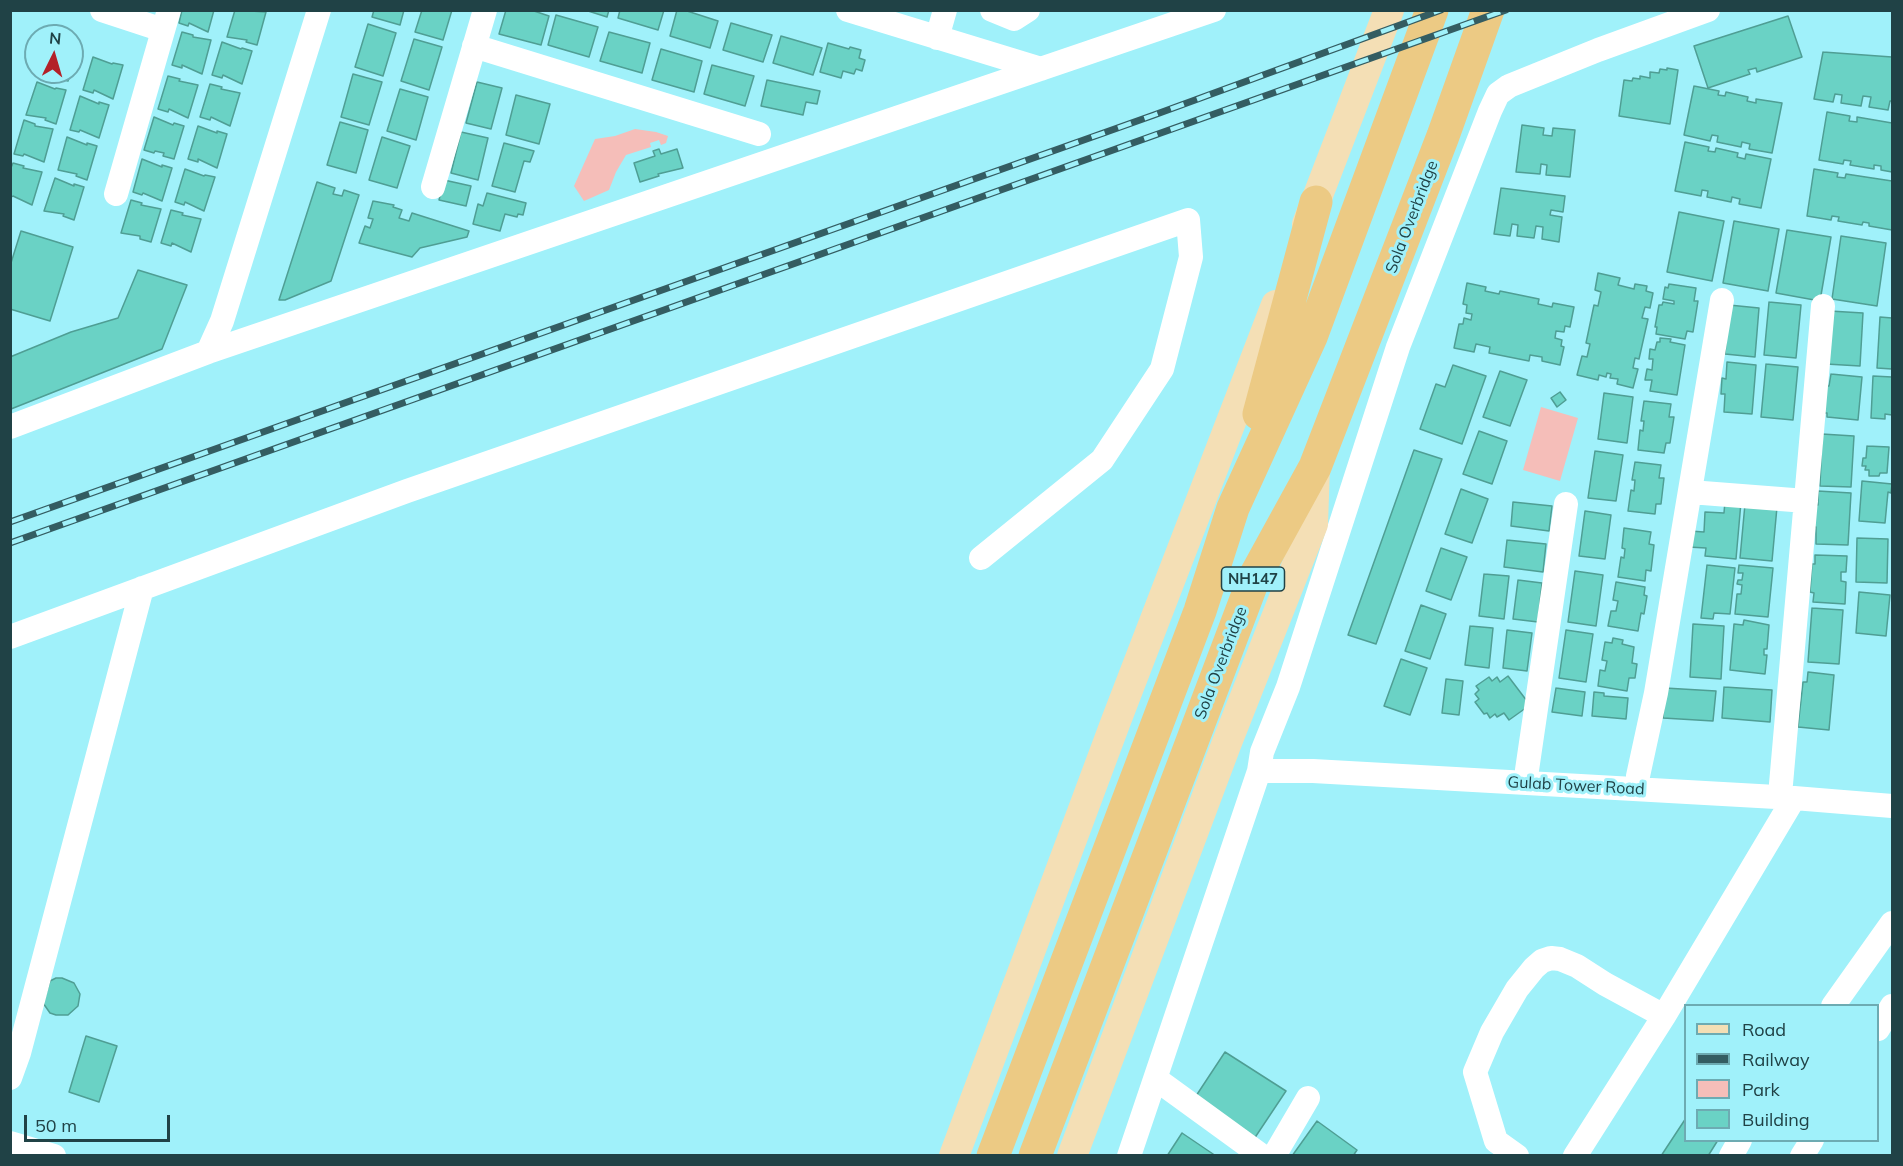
<!DOCTYPE html>
<html>
<head>
<meta charset="utf-8">
<style>
	body { margin:0 }
	#map { position:relative; width:1903px; height:1166px; overflow:hidden; background:#a0f1fa; font-family:Mulish,sans-serif }
	canvas { display:block }
	.frame { position:absolute; inset:0; border:12px solid #204246; pointer-events:none }
	.legend { position:absolute; left:1684px; top:1004px; width:195px; height:138px; box-sizing:border-box; background:#a0f1fa; border:2px solid #6dabb2; margin:0; padding:8px 10px; list-style:none; font-size:18px; color:#204246 }
	.legend li { display:flex; align-items:center; gap:12px; height:30px }
	.legend b { width:30px; border:2px solid #6dabb2 }
	.north { position:absolute; left:24px; top:24px; width:60px; height:60px; box-sizing:border-box; background:#a0f1fa; border:2px solid #6dabb2; border-radius:50%; rotate:5deg; font-size:16px; font-weight:700; line-height:24px; text-align:center; color:#204246 }
	.north::after { content:''; display:block; margin:auto; width:21px; height:27px; background:#b32128; clip-path:polygon(50% 0,100% 100%,50% 72%,0 100%) }
	.scale { position:absolute; left:24px; top:1115px; width:146px; height:27px; box-sizing:border-box; border:3px solid #204246; border-top:0; padding-left:8px; font-size:18px; line-height:21px; white-space:nowrap; color:#204246; -webkit-text-stroke:4px #a0f1fa; paint-order:stroke }
</style>
</head>
<body>
<div id="map">
<canvas width="1903" height="1166"></canvas>
<div class="frame"></div>
<ul class="legend">
<li><b style="height:8px;background:#f4dfb5"></b>Road</li>
<li><b style="height:8px;background:#345d62"></b>Railway</li>
<li><b style="height:16px;background:#f5beb9"></b>Park</li>
<li><b style="height:16px;background:#6ad2c5"></b>Building</li>
</ul>
<div class="north">N</div>
<div class="scale">50 m</div>
</div>
<script>
const ctx = document.querySelector('canvas').getContext('2d');
ctx.lineJoin = 'round';
function fillPath(path, color) {
  ctx.fillStyle = color;
  ctx.fill(path, 'evenodd');
}
function poly(rows) {
  const path = new Path2D();
  for (const r of rows) {
    path.moveTo(r[0], r[1]);
    for (let i = 2; i < r.length; i += 2) path.lineTo(r[i], r[i + 1]);
  }
  return path;
}
function trace(path, color, width, dash) {
  ctx.strokeStyle = color;
  ctx.lineWidth = width;
  ctx.lineCap = dash ? 'butt' : 'round';
  ctx.setLineDash(dash || []);
  ctx.stroke(path);
}
function write(font, color, halo, rows, align = 'center') {
  ctx.font = font + ' Mulish,sans-serif';
  ctx.lineWidth = 6;
  ctx.setLineDash([]);
  ctx.textBaseline = 'middle';
  ctx.strokeStyle = halo;
  ctx.fillStyle = color;
  for (const [text, x, y, turn = 0] of rows) {
    ctx.save();
    ctx.translate(x, y);
    ctx.rotate((+turn || 0) * Math.PI / 180);
    ctx.textAlign = isNaN(turn) ? turn : align;
    if (halo) ctx.strokeText(text, 0, 0);
    ctx.fillText(text, 0, 0);
    ctx.restore();
  }
}
fillPath(poly([
	[635,129,656,132,668,136,666,143,661,145,659,140,650,143,651,147,626,155,616,172,609,190,584,201,574,186,595,139,615,136],
	[1541,407,1578,418,1560,481,1523,470]
]), '#f5beb9');
const building = poly([
	[182,10,214,10,208,32,189,23,188,26,179,23,182,10],
	[235,10,266,12,257,45,246,42,247,40,227,37,235,10],
	[374,10,404,10,400,25,372,17,374,10],
	[422,10,452,10,443,40,415,32,422,10],
	[506,10,531,10,549,16,541,45,499,34,506,10],
	[585,10,609,10,607,17,585,10],
	[620,10,664,10,658,30,618,18,620,10],
	[677,10,684,10,718,21,710,48,670,36,677,10],
	[556,15,598,27,589,57,548,45,556,15],
	[1788,16,1802,57,1757,72,1756,68,1748,70,1750,74,1708,88,1694,46,1788,16],
	[731,23,772,35,763,62,723,50,731,23],
	[368,24,396,33,383,76,355,67,368,24],
	[182,32,193,35,193,37,211,40,202,74,182,65,182,68,172,65,182,32],
	[609,32,650,43,642,73,600,61,609,32],
	[781,36,822,48,813,75,773,63,781,36],
	[414,39,442,47,429,90,401,81,414,39],
	[222,42,241,49,242,48,252,51,242,84,223,75,222,78,212,75,222,42],
	[828,43,849,49,850,47,861,50,859,58,865,60,862,71,856,69,854,74,843,71,841,78,820,72,828,43],
	[72,46,78,48,72,69,72,46],
	[661,49,702,61,694,92,652,80,661,49],
	[1823,52,1892,57,1892,101,1890,101,1888,110,1869,107,1871,97,1863,96,1861,106,1841,103,1842,95,1835,94,1833,102,1814,99,1823,52],
	[93,57,112,64,113,63,123,65,113,99,94,90,93,93,83,90,93,57],
	[712,65,754,76,745,106,704,94,712,65],
	[1667,68,1678,70,1670,124,1619,116,1624,80,1632,81,1633,78,1640,79,1640,76,1650,78,1650,72,1659,73,1660,69,1667,70,1667,68],
	[39,72,71,72,68,81,58,78,58,75,39,72],
	[353,74,382,82,369,125,341,117,353,74],
	[168,76,180,79,179,81,198,85,188,118,169,109,168,112,158,109,168,76],
	[767,80,820,91,817,104,806,102,803,115,761,106,767,80],
	[37,82,55,89,56,88,66,90,56,124,45,120,46,118,26,115,37,82],
	[477,82,502,88,491,129,466,123,477,82],
	[210,84,222,87,221,89,240,93,230,126,211,117,210,120,200,117,210,84],
	[1694,86,1719,91,1718,95,1725,96,1726,92,1748,97,1747,101,1756,103,1756,99,1782,103,1772,153,1749,149,1750,144,1742,142,1741,147,1717,142,1718,136,1712,135,1710,141,1684,135,1694,86],
	[400,89,428,97,416,140,387,131,400,89],
	[516,95,550,104,539,144,506,135,516,95],
	[80,96,99,104,99,102,109,105,99,138,80,130,79,132,70,130,80,96],
	[1827,112,1850,116,1849,121,1857,122,1857,117,1892,123,1892,172,1881,170,1881,166,1874,165,1874,169,1850,165,1851,161,1844,160,1843,164,1819,160,1827,112],
	[154,117,173,125,174,123,184,126,174,159,163,156,164,153,155,151,154,153,144,150,154,117],
	[24,120,35,124,35,126,53,129,44,162,24,154,23,156,14,154,24,120],
	[340,122,368,130,356,173,327,165,340,122],
	[1522,125,1544,128,1543,135,1552,136,1553,128,1575,130,1570,177,1546,175,1547,165,1541,164,1540,174,1516,172,1522,125],
	[198,126,217,133,217,131,227,134,217,168,198,159,198,162,188,159,198,126],
	[461,132,488,138,478,180,451,173,461,132],
	[67,137,87,145,87,143,97,146,87,180,76,176,77,174,58,170,67,137],
	[382,137,410,146,397,188,369,180,382,137],
	[1685,142,1709,147,1708,151,1715,152,1716,148,1738,153,1737,157,1745,159,1746,154,1771,159,1761,208,1739,204,1740,199,1732,197,1731,202,1707,197,1708,191,1702,190,1701,196,1675,191,1685,142],
	[504,143,534,151,530,162,524,161,515,192,492,186,504,143],
	[659,149,661,154,677,149,683,168,658,174,659,176,640,182,634,163,655,156,653,151,659,149],
	[142,159,162,167,162,165,172,168,162,201,143,193,142,195,133,192,142,159],
	[13,163,24,166,23,168,42,172,32,205,13,196,10,198,10,170,13,163],
	[185,169,204,176,205,175,215,177,204,211,185,202,184,205,175,202,185,169],
	[1814,169,1838,173,1837,177,1845,178,1846,174,1892,181,1892,230,1869,226,1869,223,1863,222,1862,225,1838,221,1839,217,1832,216,1831,220,1807,216,1814,169],
	[55,178,74,186,74,184,84,187,74,220,63,216,64,214,44,211,55,178],
	[444,180,471,186,466,206,439,200,444,180],
	[317,182,335,188,333,194,342,196,344,190,359,195,331,281,285,300,279,300,317,182],
	[1501,188,1565,196,1563,212,1551,210,1550,215,1562,217,1559,242,1542,239,1543,227,1536,226,1534,238,1517,236,1518,225,1512,224,1510,236,1494,234,1501,188],
	[487,193,526,203,523,215,518,214,517,217,505,214,500,231,473,224,478,204,483,206,487,193],
	[131,200,142,203,141,205,161,209,151,242,140,239,140,236,121,233,131,200],
	[373,201,394,205,393,207,402,210,399,218,409,221,412,213,469,231,467,237,420,248,412,257,359,243,365,226,370,228,373,219,368,218,373,201],
	[171,210,183,213,182,215,201,219,191,252,172,243,171,246,161,243,171,210],
	[1679,212,1724,221,1712,281,1667,272,1679,212],
	[1734,221,1779,229,1768,291,1723,283,1734,221],
	[1787,230,1831,237,1820,301,1776,293,1787,230],
	[21,231,73,247,50,321,10,309,10,266,21,231],
	[1841,236,1886,243,1877,306,1832,299,1841,236],
	[138,270,187,285,162,349,11,409,10,357,71,332,118,318,138,270],
	[1598,273,1620,278,1618,285,1634,289,1635,284,1647,286,1646,291,1653,293,1650,308,1645,307,1642,318,1648,319,1639,359,1635,358,1633,368,1638,369,1633,388,1617,384,1618,379,1610,378,1611,374,1607,373,1606,377,1599,375,1598,380,1577,375,1582,356,1587,357,1590,344,1586,343,1594,305,1598,306,1601,292,1595,290,1598,273],
	[1467,283,1486,287,1485,291,1499,294,1500,291,1539,299,1538,304,1552,307,1553,303,1574,307,1570,327,1565,326,1564,332,1556,331,1555,338,1562,340,1561,346,1564,347,1560,365,1542,361,1542,357,1530,355,1529,361,1489,353,1490,347,1476,344,1474,352,1454,348,1459,324,1463,324,1464,318,1471,320,1472,314,1466,313,1467,305,1463,304,1467,283],
	[1669,284,1696,288,1694,301,1698,301,1693,332,1687,331,1685,339,1656,334,1657,327,1655,327,1659,305,1662,305,1663,302,1674,304,1674,301,1663,299,1665,287,1668,288,1669,284],
	[1769,302,1801,305,1796,358,1764,355,1769,302],
	[1729,305,1759,308,1755,357,1725,354,1729,305],
	[1830,311,1863,313,1860,366,1826,364,1830,311],
	[1880,317,1892,318,1892,369,1877,368,1880,317],
	[1660,338,1671,339,1670,342,1685,345,1677,395,1650,391,1652,380,1645,380,1647,369,1652,370,1653,359,1649,359,1650,349,1655,350,1657,342,1660,342,1660,338],
	[1727,362,1756,365,1752,414,1724,412,1725,394,1721,394,1722,378,1726,379,1727,362],
	[1766,364,1798,367,1793,420,1761,417,1766,364],
	[1453,365,1486,376,1462,444,1420,429,1436,384,1445,387,1453,365],
	[1500,371,1527,380,1510,426,1483,417,1500,371],
	[1831,374,1862,377,1858,420,1827,417,1827,413,1823,413,1826,386,1829,386,1831,374],
	[1873,376,1892,377,1892,415,1885,414,1885,419,1871,418,1873,376],
	[1560,392,1566,400,1557,407,1551,398,1560,392],
	[1604,393,1633,397,1627,443,1598,439,1604,393],
	[1644,401,1671,404,1669,417,1674,417,1670,443,1666,443,1664,453,1638,450,1640,430,1643,431,1644,421,1641,421,1644,401],
	[1479,431,1507,441,1492,484,1463,474,1479,431],
	[1822,434,1854,436,1851,487,1820,486,1822,434],
	[1867,446,1889,447,1887,473,1880,473,1879,476,1869,476,1869,470,1865,470,1866,466,1862,466,1863,458,1866,458,1867,446],
	[1414,450,1442,459,1376,644,1348,635,1414,450],
	[1595,451,1623,455,1616,501,1588,498,1595,451],
	[1635,462,1661,465,1659,478,1664,478,1661,504,1656,504,1655,514,1628,511,1631,490,1634,491,1635,480,1632,480,1635,462],
	[1862,481,1892,484,1891,493,1888,492,1885,523,1859,521,1862,481],
	[1461,489,1488,499,1472,543,1445,534,1461,489],
	[1818,491,1851,493,1848,545,1816,544,1816,527,1813,527,1814,505,1818,505,1818,491],
	[1725,501,1741,502,1736,559,1705,556,1706,548,1688,547,1690,531,1704,532,1705,512,1724,513,1725,501],
	[1513,502,1552,506,1549,531,1511,526,1513,502],
	[1745,504,1777,507,1772,561,1740,558,1745,504],
	[1585,511,1611,515,1605,559,1579,556,1585,511],
	[1624,528,1651,532,1649,544,1654,545,1651,571,1646,570,1645,581,1618,577,1621,557,1624,558,1625,549,1622,548,1624,528],
	[1857,538,1888,539,1887,583,1856,582,1857,538],
	[1507,540,1546,544,1543,572,1504,567,1507,540],
	[1441,548,1467,557,1451,600,1426,591,1441,548],
	[1815,555,1847,556,1846,572,1841,572,1841,581,1846,582,1845,604,1813,602,1814,593,1810,592,1812,564,1815,564,1815,555],
	[1707,565,1735,568,1730,614,1714,613,1713,619,1701,618,1707,565],
	[1739,565,1773,568,1768,617,1735,614,1737,594,1741,594,1742,585,1737,584,1738,580,1742,580,1743,573,1738,573,1739,565],
	[1575,571,1603,575,1596,626,1568,622,1575,571],
	[1484,574,1509,576,1504,619,1479,616,1484,574],
	[1518,580,1542,583,1538,622,1513,619,1518,580],
	[1616,582,1645,587,1644,595,1647,596,1644,614,1641,613,1638,631,1608,626,1611,611,1616,611,1618,601,1613,600,1616,582],
	[1859,592,1890,595,1886,636,1856,633,1859,592],
	[1421,605,1446,614,1430,659,1405,651,1421,605],
	[1812,608,1843,610,1839,664,1808,662,1812,608],
	[1744,620,1769,625,1767,649,1764,649,1764,655,1767,655,1765,674,1730,670,1734,624,1743,625,1744,620],
	[1693,624,1724,626,1721,679,1690,677,1693,624],
	[1470,626,1493,628,1489,668,1465,665,1470,626],
	[1507,630,1532,633,1527,671,1503,668,1507,630],
	[1566,630,1593,634,1586,682,1559,678,1566,630],
	[1613,638,1623,640,1622,644,1634,647,1632,663,1637,664,1635,678,1629,678,1627,691,1598,686,1600,670,1605,671,1607,661,1602,660,1605,642,1612,643,1613,638],
	[1401,659,1427,668,1410,715,1384,706,1401,659],
	[1808,672,1834,675,1829,730,1798,727,1803,682,1807,682,1808,672],
	[1508,676,1530,705,1509,720,1504,713,1497,717,1495,714,1490,718,1487,713,1484,714,1475,702,1479,699,1475,694,1479,690,1476,686,1489,677,1492,681,1497,677,1500,682,1508,676],
	[1446,679,1463,681,1459,715,1442,713,1446,679],
	[1724,687,1772,690,1770,722,1722,718,1724,687],
	[1556,688,1585,692,1582,716,1552,712,1556,688],
	[1665,688,1716,691,1713,721,1663,718,1665,688],
	[1594,692,1604,693,1604,696,1628,698,1626,719,1592,716,1594,692],
	[56,978,62,978,74,983,80,994,78,1006,68,1015,56,1015,50,1013,43,1003,50,981,56,978],
	[86,1036,117,1046,99,1102,69,1092,86,1036],
	[1225,1052,1286,1091,1254,1139,1194,1099,1225,1052],
	[1686,1118,1686,1140,1718,1140,1708,1156,1661,1156,1686,1118],
	[1317,1121,1357,1150,1353,1156,1292,1156,1317,1121],
	[1182,1133,1216,1156,1167,1156,1182,1133]
]);
fillPath(building, '#6ad2c5');
trace(building, '#4f9e94', 1.5);
trace(poly([
	[102,10,163,30],
	[848,10,1041,69],
	[992,10,1014,19,1028,10],
	[937,38,945,10],
	[474,46,759,134],
	[433,187,485,10],
	[116,194,169,10],
	[208,352,1214,10],
	[10,427,208,352,222,321,319,10],
	[1690,492,1806,501],
	[10,637,407,491,1188,220,1191,257,1162,369,1102,460,981,558],
	[1527,770,1566,504],
	[1259,771,1313,771,1794,798,1892,806],
	[1638,776,1656,693,1722,300],
	[1781,784,1823,306],
	[1833,1006,1892,923],
	[1878,1029,1892,1006],
	[10,1078,19,1053,142,588],
	[1156,1079,1262,1156],
	[10,1143,54,1156],
	[1129,1156,1259,771,1262,752,1288,687,1398,347,1490,111,1498,94,1509,86,1598,50,1708,10],
	[1274,1156,1308,1098],
	[1517,1156,1496,1141,1475,1072,1492,1032,1517,989,1534,968,1542,961,1551,958,1560,959,1577,966,1605,984,1664,1016],
	[1575,1156,1664,1016,1794,798],
	[1731,1156,1740,1140],
	[1802,1156,1812,1140]
]), '#fff', 24);
trace(poly([
	[1307,224,1389,10],
	[954,1156,1116,721,1276,305],
	[1072,1156,1226,745,1313,524,1315,467]
]), '#f4dfb5', 30);
trace(poly([
	[1259,414,1316,202],
	[993,1156,1200,611,1233,508,1311,337,1432,10],
	[1035,1156,1254,578,1315,467,1443,136,1488,10]
]), '#ecca84', 33);
const rail = poly([
	[10,522,1154,115,1441,10],
	[10,543,1506,10]
]);
trace(rail, '#345d62', 7);
trace(rail, '#a0f1fa', 4.5, [14]);
for (const [x, y, w] of [
	[1253,579,63]
]) {
  const box = new Path2D();
  box.roundRect(x - w / 2, y - 12, w, 24, 4.5);
  ctx.fillStyle = '#a0f1fa';
  ctx.fill(box);
  trace(box, '#204246', 1.5);
}
write('bold 15px', '#204246', null, [
	["NH147",1253,579]
]);
write('16px', '#204246', '#a0f1fa', [
	["Sola Overbridge",1412,217,-69],
	["Sola Overbridge",1221,663,-69],
	["Gulab Tower Road",1576,786,3]
]);
</script>
</body>
</html>
